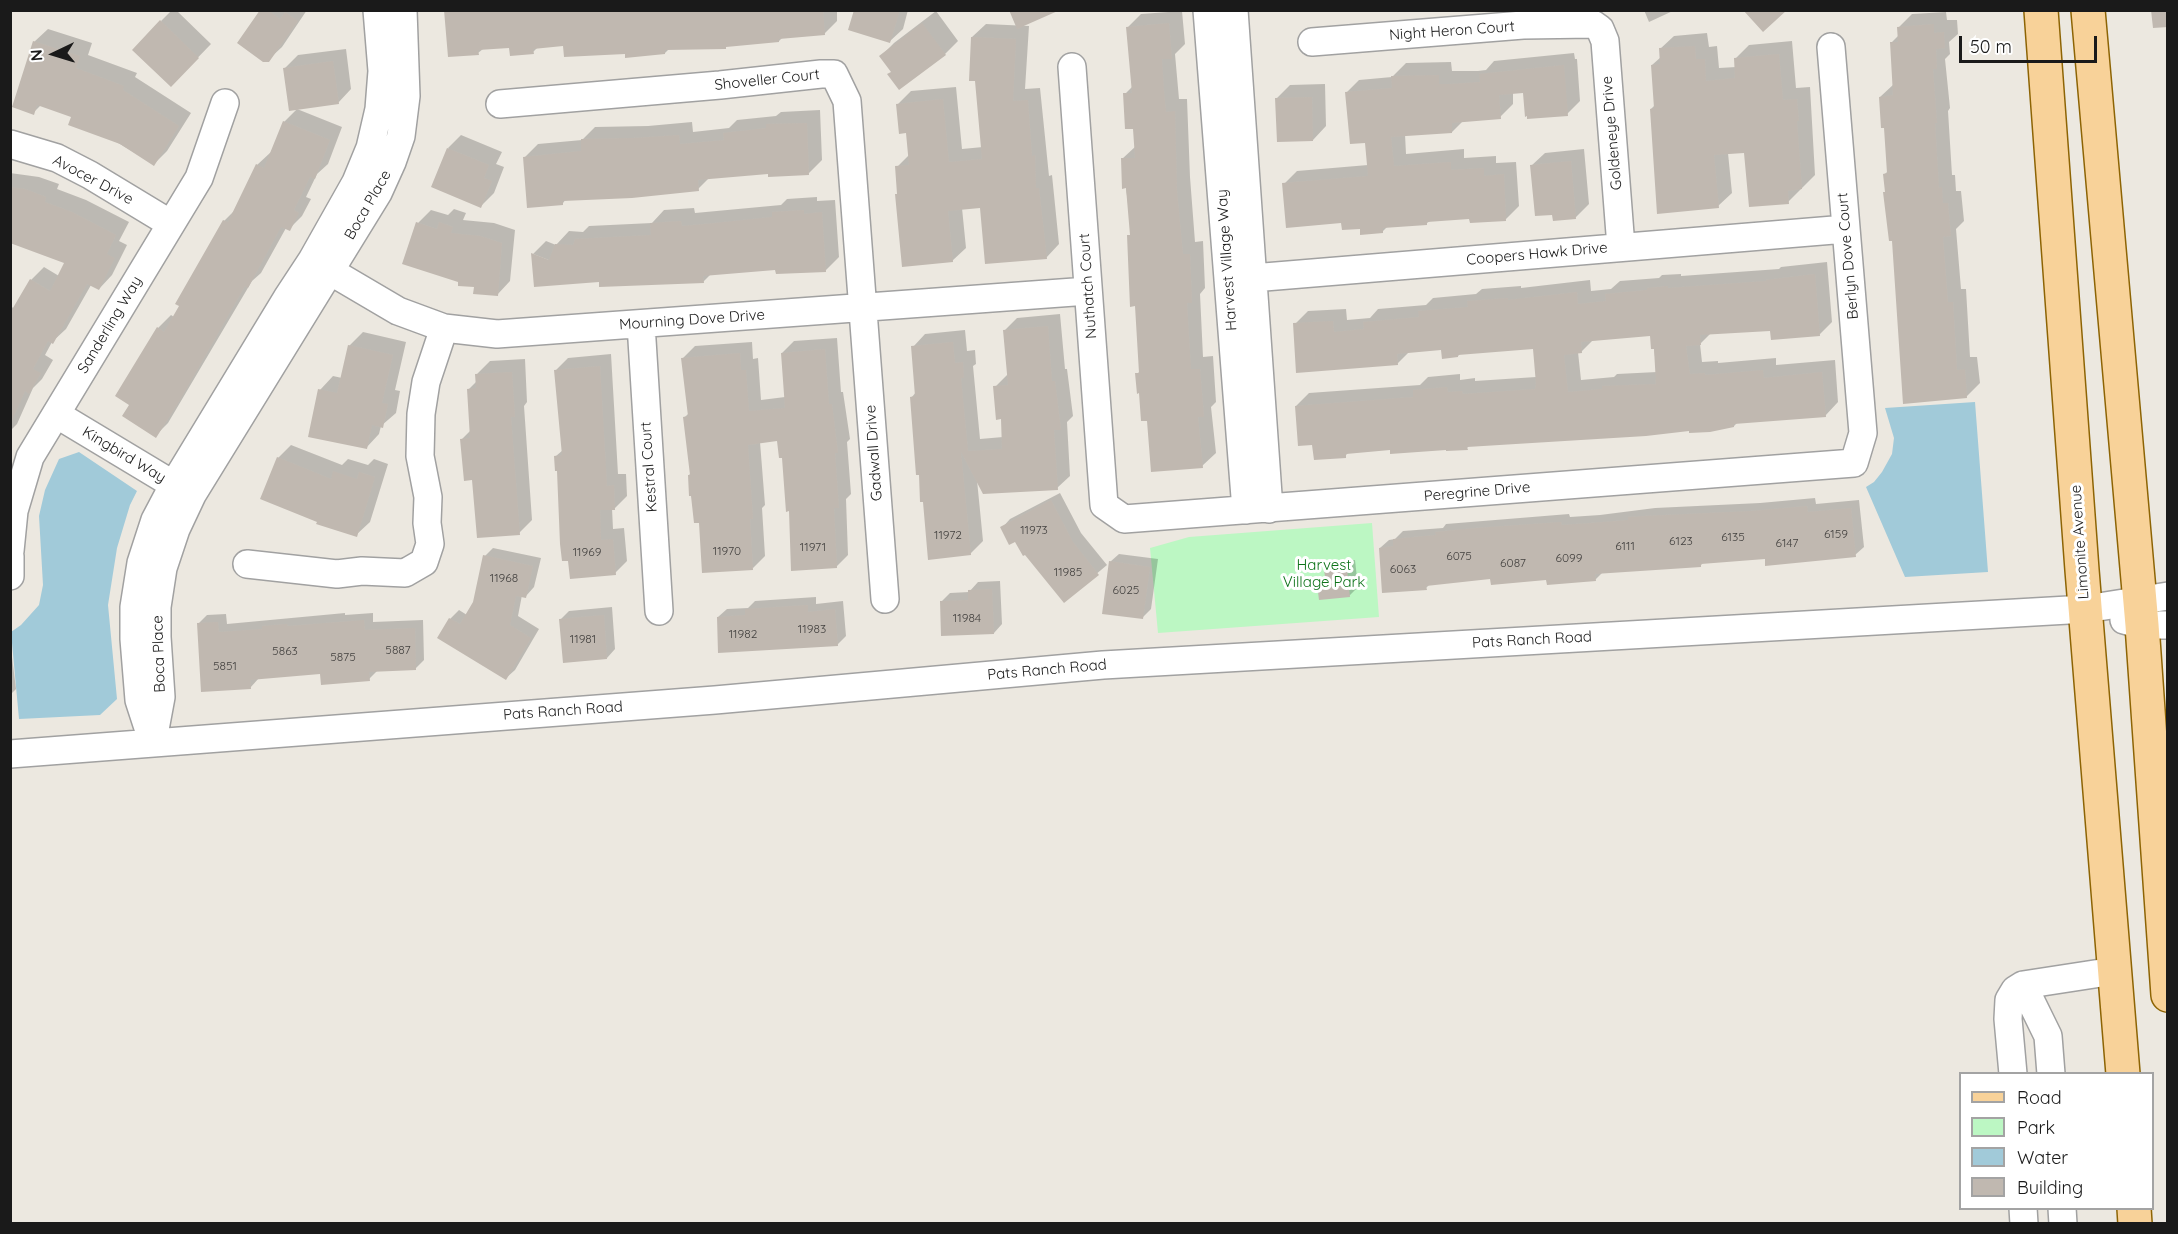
<!DOCTYPE html>
<html>
<head>
<meta charset="utf-8">
<style>
	body { margin:0 }
	#map { position:relative; width:2178px; height:1234px; overflow:hidden; background:#ece8e0; font-family:Quicksand,sans-serif }
	canvas { display:block }
	.frame { position:absolute; inset:0; border:12px solid #1a1a1a; pointer-events:none }
	.legend { position:absolute; left:1959px; top:1072px; width:195px; height:138px; box-sizing:border-box; background:#fff; border:2px solid #a3a3a3; margin:0; padding:8px 10px; list-style:none; font-size:18px; color:#1a1a1a }
	.legend li { display:flex; align-items:center; gap:12px; height:30px }
	.legend b { width:30px; border:2px solid #a3a3a3 }
	.north { position:absolute; left:24px; top:24px; width:60px; height:60px; -webkit-text-stroke:4px #fff; paint-order:stroke; rotate:266deg; font-size:16px; font-weight:700; line-height:24px; text-align:center; color:#1a1a1a }
	.north::after { content:''; display:block; margin:auto; width:21px; height:27px; background:#1a1a1a; clip-path:polygon(50% 0,100% 100%,50% 72%,0 100%) }
	.scale { position:absolute; left:1959px; top:36px; width:138px; height:27px; box-sizing:border-box; border:3px solid #1a1a1a; border-top:0; padding-left:8px; font-size:18px; line-height:21px; white-space:nowrap; color:#1a1a1a; -webkit-text-stroke:4px #fff; paint-order:stroke }
</style>
</head>
<body>
<div id="map">
<canvas width="2178" height="1234"></canvas>
<div class="frame"></div>
<ul class="legend">
<li><b style="height:8px;background:#f8d299"></b>Road</li>
<li><b style="height:16px;background:#bcf7c3"></b>Park</li>
<li><b style="height:16px;background:#a1cad9"></b>Water</li>
<li><b style="height:16px;background:#c0b8b0"></b>Building</li>
</ul>
<div class="north">N</div>
<div class="scale">50 m</div>
</div>
<script>
const ctx = document.querySelector('canvas').getContext('2d');
ctx.lineJoin = 'round';
function fillPath(path, color) {
  ctx.fillStyle = color;
  ctx.fill(path, 'evenodd');
}
function poly(rows) {
  const path = new Path2D();
  for (const r of rows) {
    path.moveTo(r[0], r[1]);
    for (let i = 2; i < r.length; i += 2) path.lineTo(r[i], r[i + 1]);
  }
  return path;
}
function trace(path, color, width, dash) {
  ctx.strokeStyle = color;
  ctx.lineWidth = width;
  ctx.lineCap = dash ? 'butt' : 'round';
  ctx.setLineDash(dash || []);
  ctx.stroke(path);
}
function write(font, color, halo, rows, align = 'center') {
  ctx.font = font + ' Quicksand,sans-serif';
  ctx.lineWidth = 6;
  ctx.setLineDash([]);
  ctx.textBaseline = 'middle';
  ctx.strokeStyle = halo;
  ctx.fillStyle = color;
  for (const [text, x, y, turn = 0] of rows) {
    ctx.save();
    ctx.translate(x, y);
    ctx.rotate((+turn || 0) * Math.PI / 180);
    ctx.textAlign = isNaN(turn) ? turn : align;
    if (halo) ctx.strokeText(text, 0, 0);
    ctx.fillText(text, 0, 0);
    ctx.restore();
  }
}
fillPath(poly([
	[1372,523,1379,617,1158,633,1150,548,1189,537]
]), '#bcf7c3');
fillPath(poly([
	[1975,402,1988,572,1905,577,1866,487,1874,482,1882,472,1892,454,1894,438,1885,408],
	[79,452,137,491,130,505,117,548,108,605,117,699,100,715,19,719,11,632,21,625,39,605,43,585,39,516,45,490,59,459]
]), '#a1cad9');
fillPath(poly([
	[172,10,176,10,211,44,184,72,161,21],
	[262,10,307,10,282,47,268,60],
	[837,10,837,21,824,34,782,38,779,41,669,49,665,53,626,52,565,45,538,47,533,52,510,47,483,49,478,53,445,11],
	[855,10,908,10,903,29,889,42],
	[1078,10,1115,10,1114,12],
	[1644,10,1675,10,1649,22],
	[936,11,958,41,945,54,881,56,894,43],
	[1182,11,1185,44,1175,54,1179,99,1187,99,1190,177,1195,242,1203,241,1205,288,1200,294,1203,357,1213,356,1216,402,1211,407,1216,453,1202,466,1148,419,1137,374,1140,371,1137,305,1129,236,1132,233,1122,159,1136,146,1135,127,1125,94,1133,86,1128,27,1141,14],
	[1946,12,1947,20,1957,20,1958,34,1949,42,1950,54,1945,59,1950,108,1948,111,1952,175,1955,175,1956,191,1961,191,1964,221,1956,229,1961,289,1966,289,1970,357,1977,357,1980,383,1966,397,1893,239,1886,191,1885,174,1888,171,1885,126,1880,97,1894,84,1891,43,1899,35,1899,27,1912,14],
	[986,24,1029,26,1025,89,1040,88,1049,176,1052,175,1059,244,1046,258,982,206,962,208,966,248,952,261,899,193,897,167,910,154,907,132,897,105,911,91,956,87,962,149,983,147,972,37],
	[48,29,92,43,88,55,137,73,135,77,191,113,167,151,154,164,72,116,41,105,33,113,34,42],
	[1707,33,1709,47,1717,46,1719,68,1736,67,1736,58,1749,45,1792,41,1796,88,1810,87,1815,175,1788,202,1745,151,1728,153,1732,193,1718,206,1651,109,1655,105,1652,65,1661,57,1660,49,1674,36],
	[346,49,351,89,338,103,285,68,298,55],
	[1574,53,1575,59,1577,59,1580,101,1567,114,1524,92,1513,93,1513,104,1500,117,1463,121,1452,132,1405,134,1406,154,1464,149,1464,158,1496,156,1496,163,1516,162,1519,206,1506,219,1471,217,1430,221,1427,223,1388,226,1383,231,1343,222,1284,184,1297,171,1368,165,1366,141,1346,93,1359,80,1392,77,1406,63,1451,62,1452,71,1478,71,1486,70,1494,61],
	[1325,84,1326,126,1313,140,1277,98,1290,85],
	[297,109,342,127,328,164,317,174,306,197,311,199,302,216,289,229,286,228,261,273,252,281,168,423,155,436,131,404,158,328,171,315,174,317,224,221,235,210,257,165,271,152,284,122],
	[820,110,822,160,809,173,770,172,710,177,698,189,566,199,563,203,525,157,538,144,582,140,595,127,648,126,692,122,693,132,729,128,737,120,776,116,781,112],
	[461,135,502,152,496,164,504,167,494,193,481,206,448,148],
	[1584,149,1589,204,1575,218,1531,166,1545,153],
	[10,173,39,177,59,184,57,189,86,200,129,222,119,241,127,245,112,275,99,289,91,285,66,329,52,342,45,355,53,360,42,379,33,388,17,424,10,431,10,306,15,309,31,280,44,267,59,276,66,262,10,242],
	[817,197,817,201,835,200,839,257,825,271,777,268,711,274,703,282,600,280,533,254,546,241,556,245,569,231,583,232,589,226,652,223,664,210,694,208,695,213,781,205,787,199],
	[454,209,466,213,463,220,494,223,515,230,510,281,497,295,460,281,418,223,431,210,448,215],
	[1827,262,1832,322,1819,335,1772,330,1711,333,1700,344,1702,362,1718,361,1718,363,1776,358,1776,365,1835,360,1838,402,1825,416,1737,423,1734,426,1470,445,1467,448,1391,448,1349,452,1345,456,1314,443,1296,406,1309,393,1420,385,1428,377,1460,374,1460,380,1475,378,1475,381,1536,377,1534,347,1461,353,1458,356,1442,349,1409,352,1397,364,1295,324,1308,311,1346,309,1347,320,1370,318,1378,309,1426,305,1433,298,1476,294,1482,289,1521,286,1521,288,1590,280,1591,291,1611,289,1620,281,1659,278,1662,275,1681,274,1681,276,1779,269,1781,267],
	[1652,334,1657,372,1617,374,1614,377,1581,380,1578,352,1581,352,1594,339],
	[1060,314,1065,369,1067,369,1073,416,1067,422,1070,476,1057,488,977,480,983,541,970,554,912,397,916,392,913,347,925,334,965,330,967,351,975,350,976,364,973,366,980,439,1003,437,1002,418,995,387,1008,374,1004,331,1017,318],
	[363,332,406,342,395,390,400,391,396,413,381,426,379,434,366,448,320,390,333,376,342,378,349,346],
	[837,338,841,392,843,392,850,439,847,442,851,494,846,499,848,555,836,567,790,510,783,456,779,440,760,442,765,505,762,508,765,556,753,568,701,521,689,475,691,473,685,417,689,413,682,359,695,346,752,342,753,359,758,358,761,400,785,397,782,353,794,341],
	[611,354,618,474,626,474,627,496,615,508,612,508,613,529,624,528,627,561,615,573,558,470,556,456,563,450,556,370,568,358],
	[525,359,527,402,524,406,532,520,519,533,474,478,462,439,471,430,469,389,477,381,477,374,490,361],
	[291,445,342,465,348,459,368,465,374,459,388,464,370,522,356,535,278,458],
	[1060,493,1081,533,1107,565,1064,601,1016,540,1002,528,1010,519],
	[1815,498,1816,504,1859,500,1864,547,1855,555,1766,557,1703,563,1700,566,1603,572,1595,580,1492,578,1430,584,1426,588,1380,548,1389,540,1395,539,1403,531,1443,528,1446,524,1569,514,1570,517,1600,515,1655,508,1760,503],
	[493,548,541,558,534,587,526,596,522,595,518,616,539,629,515,670,506,678,439,638,450,619,459,610,467,615,475,602,485,556],
	[1119,554,1158,559,1151,609,1142,618,1110,562],
	[1355,560,1358,587,1349,596,1319,584,1327,576,1326,570,1335,562],
	[1000,581,1002,624,994,633,942,601,950,593,969,592,978,582],
	[816,597,816,604,843,601,846,636,837,645,718,617,727,609,748,608,755,601],
	[612,607,615,649,607,658,561,619,569,611],
	[345,613,345,615,373,613,373,622,423,620,424,660,416,668,378,670,369,679,322,673,259,678,250,688,199,623,207,615,226,614,227,624],
	[10,641,16,689,10,695]
]), '#0003');
fillPath(poly([
	[260,10,268,10,280,19,285,12,298,21,269,62,263,62,237,43],
	[444,10,823,10,825,35,779,39,779,42,726,47,726,49,665,50,665,54,625,58,625,54,564,57,563,46,533,49,534,54,510,56,509,48,478,50,479,55,448,57],
	[854,10,900,10,890,43,848,30],
	[1009,10,1060,10,1017,29],
	[1743,10,1787,10,1763,32],
	[2151,10,2168,10,2168,27,2153,28],
	[160,20,199,58,171,87,132,50],
	[922,23,946,55,899,90,887,74,891,72,879,56],
	[1169,23,1172,59,1162,59,1164,91,1166,112,1175,111,1177,191,1183,254,1190,254,1192,303,1187,303,1191,369,1200,369,1204,417,1198,417,1203,468,1151,472,1147,421,1141,421,1139,393,1137,394,1135,373,1139,373,1135,306,1130,307,1127,235,1130,235,1126,188,1122,189,1121,158,1135,158,1133,129,1125,129,1123,93,1132,93,1126,27],
	[1934,24,1934,33,1944,32,1945,48,1936,49,1937,69,1933,69,1937,123,1935,123,1939,188,1942,187,1943,203,1948,203,1951,236,1943,237,1948,302,1953,302,1957,370,1965,369,1967,398,1903,404,1892,241,1889,241,1883,192,1885,192,1883,174,1887,173,1884,128,1881,128,1879,97,1893,95,1890,42,1898,42,1897,27],
	[971,37,1016,39,1013,101,1028,100,1032,156,1035,155,1036,188,1039,188,1047,259,985,264,980,208,948,211,953,262,902,267,895,194,897,194,895,166,909,165,906,133,899,134,896,104,943,99,949,162,982,159,975,81,969,81],
	[33,41,80,56,76,68,124,86,123,90,179,126,154,166,120,144,68,125,71,117,37,105,34,115,12,107],
	[1695,46,1696,59,1705,59,1706,81,1735,78,1734,58,1779,54,1783,100,1797,99,1799,121,1797,121,1802,189,1788,191,1789,204,1749,207,1744,153,1714,155,1719,208,1657,214,1650,109,1654,108,1651,65,1660,64,1659,48],
	[333,61,339,104,289,111,283,68],
	[1564,65,1568,116,1527,119,1527,116,1525,117,1523,93,1499,95,1501,119,1452,123,1452,133,1391,137,1394,166,1451,162,1451,170,1484,168,1484,176,1504,174,1506,221,1470,223,1469,219,1427,222,1427,225,1383,228,1383,233,1360,235,1360,229,1342,230,1341,223,1286,228,1282,183,1368,176,1365,143,1350,144,1345,92,1392,88,1391,76,1439,75,1439,84,1450,84,1480,82,1479,74],
	[1312,97,1313,141,1277,142,1275,98],
	[283,121,330,140,315,179,310,177,294,210,299,213,290,231,281,227,248,288,245,286,180,400,156,438,122,416,129,405,115,396,157,327,164,332,179,306,175,304,223,220,228,222,256,164,264,168],
	[807,123,809,175,768,177,768,174,698,180,699,191,632,198,563,201,563,205,527,208,523,157,581,151,581,139,634,138,679,135,680,144,724,140,723,133,766,128,766,124],
	[447,148,489,165,484,178,492,181,481,208,431,187],
	[1571,161,1576,219,1553,221,1552,215,1535,216,1530,165],
	[10,187,25,189,46,197,45,202,72,212,116,235,107,254,115,258,99,290,87,284,53,344,48,341,33,369,41,373,29,394,25,391,10,425,10,313,30,279,50,291,64,263,10,243],
	[804,210,804,214,822,212,826,272,776,274,775,270,703,276,704,283,599,287,599,282,534,287,531,253,549,260,555,244,573,245,575,239,651,235,650,223,681,221,682,226,715,223,772,217,772,212],
	[416,222,437,229,439,222,453,227,451,233,480,236,502,243,498,296,473,294,474,287,458,286,458,282,402,264],
	[1815,274,1820,336,1771,340,1770,331,1700,335,1701,345,1686,346,1690,374,1705,373,1705,375,1763,370,1764,378,1822,372,1826,417,1734,424,1734,427,1710,432,1689,433,1689,431,1646,436,1467,447,1468,450,1446,451,1446,450,1390,454,1390,450,1346,454,1346,458,1314,460,1312,445,1298,446,1295,406,1413,397,1413,390,1447,387,1448,392,1462,391,1463,394,1535,389,1536,384,1533,349,1458,355,1458,357,1442,359,1441,350,1397,354,1398,365,1296,373,1293,323,1333,321,1334,332,1364,329,1363,322,1419,317,1418,311,1468,307,1467,301,1508,298,1508,300,1577,292,1578,304,1606,301,1605,294,1647,290,1647,288,1668,286,1668,288,1766,281,1766,280],
	[1650,336,1651,349,1654,349,1656,384,1602,386,1602,389,1568,392,1564,355,1582,353,1581,342],
	[1048,326,1052,381,1055,381,1061,430,1054,430,1058,490,983,494,961,452,971,555,928,560,923,502,920,502,919,475,916,475,910,397,915,396,911,346,953,342,955,363,963,362,964,378,961,378,968,451,1002,449,1001,419,996,420,993,386,1008,385,1003,330],
	[348,345,393,355,382,403,388,404,383,428,372,425,367,449,308,437,318,389,337,393],
	[825,349,829,404,832,404,838,453,835,453,839,508,834,508,837,568,791,571,789,511,786,512,782,458,779,458,777,441,748,445,753,519,750,519,753,570,702,573,699,523,694,523,691,496,689,496,688,475,690,475,683,417,688,416,681,358,740,353,741,370,746,370,749,411,785,408,781,353],
	[600,366,607,486,614,485,615,510,600,510,601,540,613,539,616,575,570,579,568,561,562,561,560,544,557,471,555,471,554,456,562,455,554,370],
	[512,372,515,417,511,417,520,535,477,538,472,480,464,481,460,439,470,438,467,389,476,388,475,374],
	[277,457,331,479,333,471,357,479,359,472,375,477,357,537,316,524,317,522,260,499],
	[1051,500,1073,542,1099,575,1064,603,1025,555,1023,556,1015,542,1009,545,1000,527],
	[1807,506,1808,512,1851,508,1856,557,1765,566,1765,559,1701,564,1701,567,1595,574,1596,581,1547,585,1546,580,1491,585,1490,579,1426,586,1427,590,1382,593,1379,548,1393,546,1393,539,1436,535,1435,532,1476,528,1561,522,1562,525,1591,523,1628,520,1628,517,1645,516,1751,511],
	[483,555,533,566,526,598,516,596,510,625,531,638,506,680,437,638,449,618,460,624,473,602],
	[1109,561,1150,567,1143,619,1102,614],
	[1347,568,1350,597,1319,600,1317,584,1326,583,1324,570],
	[992,589,994,634,941,636,940,601,968,600,968,590],
	[808,605,808,612,835,609,838,646,718,653,717,617,745,615,745,609],
	[604,615,607,659,563,663,559,619],
	[364,620,365,630,415,628,416,670,369,672,370,681,321,685,320,674,250,680,251,689,201,692,197,623,218,622,219,632,262,629,262,626,287,624,288,626]
]), '#c0b8b0');
const minor = poly([
	[1207,10,1246,510],
	[1234,10,1269,509],
	[1312,42,1523,25,1593,24,1600,29,1605,41,1621,247],
	[1072,67,1104,505,1124,519,1854,463,1863,433,1831,47],
	[500,104,720,85,821,74,834,74,847,101,885,599],
	[10,144,57,158,90,175,171,224],
	[313,261,398,311,444,328,497,334,1088,291],
	[1228,280,1846,229],
	[641,324,659,611],
	[56,414,189,494],
	[10,551,14,511,30,457,199,178,225,103],
	[10,556,10,576],
	[247,564,337,574,362,571,405,573,424,562,430,544,427,523,428,497,420,456,421,414,426,382,444,328],
	[2124,620,2142,625,2168,625],
	[153,740,161,697,157,637,157,607,163,568,176,529,192,495,378,193,392,162,401,136,406,96,403,10],
	[153,743,139,700,134,639,134,607,141,563,155,520,174,484,287,298,312,260,356,182,370,148,379,109,382,71,377,10],
	[10,754,715,700,1103,665,2086,609,2168,596],
	[2023,985,2048,1036,2051,1074],
	[2013,1074,2008,1019,2009,1000,2015,990,2023,985,2114,971],
	[2023,1208,2024,1224],
	[2062,1208,2063,1224]
]);
const major = poly([
	[2041,10,2082,570,2123,1074],
	[2088,10,2142,625,2168,995],
	[2134,1208,2135,1224]
]);
trace(minor, '#a1a1a1', 30);
trace(major, '#8d6404', 36);
trace(minor, '#fff', 27);
trace(major, '#f8d299', 33);
write('12px', '#444240', null, [
	["11973",1034,530],
	["6159",1836,534],
	["11972",948,535],
	["6135",1733,537],
	["6123",1681,541],
	["6147",1787,543],
	["6111",1625,546],
	["11971",813,547],
	["11970",727,551],
	["11969",587,552],
	["6075",1459,556],
	["6099",1569,558],
	["6087",1513,563],
	["6063",1403,569],
	["11985",1068,572],
	["11968",504,578],
	["6025",1126,590],
	["11984",967,618],
	["11983",812,629],
	["11982",743,634],
	["11981",583,639],
	["5887",398,650],
	["5863",285,651],
	["5875",343,657],
	["5851",225,666]
]);
write('15px', '#1a1a1a', '#fff', [
	["Night Heron Court",1452,31,-4],
	["Shoveller Court",767,80,-6],
	["Goldeneye Drive",1612,133,-95],
	["Avocer Drive",93,180,28],
	["Boca Place",368,205,-60],
	["Coopers Hawk Drive",1537,254,-5],
	["Berlyn Dove Court",1848,256,-95],
	["Harvest Village Way",1227,260,-94],
	["Nuthatch Court",1088,286,-94],
	["Mourning Dove Drive",692,320,-4],
	["Sanderling Way",110,325,-59],
	["Gadwall Drive",874,453,-94],
	["Kingbird Way",124,455,31],
	["Kestral Court",649,467,-94],
	["Peregrine Drive",1477,492,-5],
	["Limonite Avenue",2080,542,-94],
	["Pats Ranch Road",1532,640,-3],
	["Boca Place",159,654,-92],
	["Pats Ranch Road",1047,670,-5],
	["Pats Ranch Road",563,711,-4]
]);
write('15px', '#0e731a', '#fff', [
	["Harvest",1324,565],
	["Village Park",1324,582]
]);
</script>
</body>
</html>
